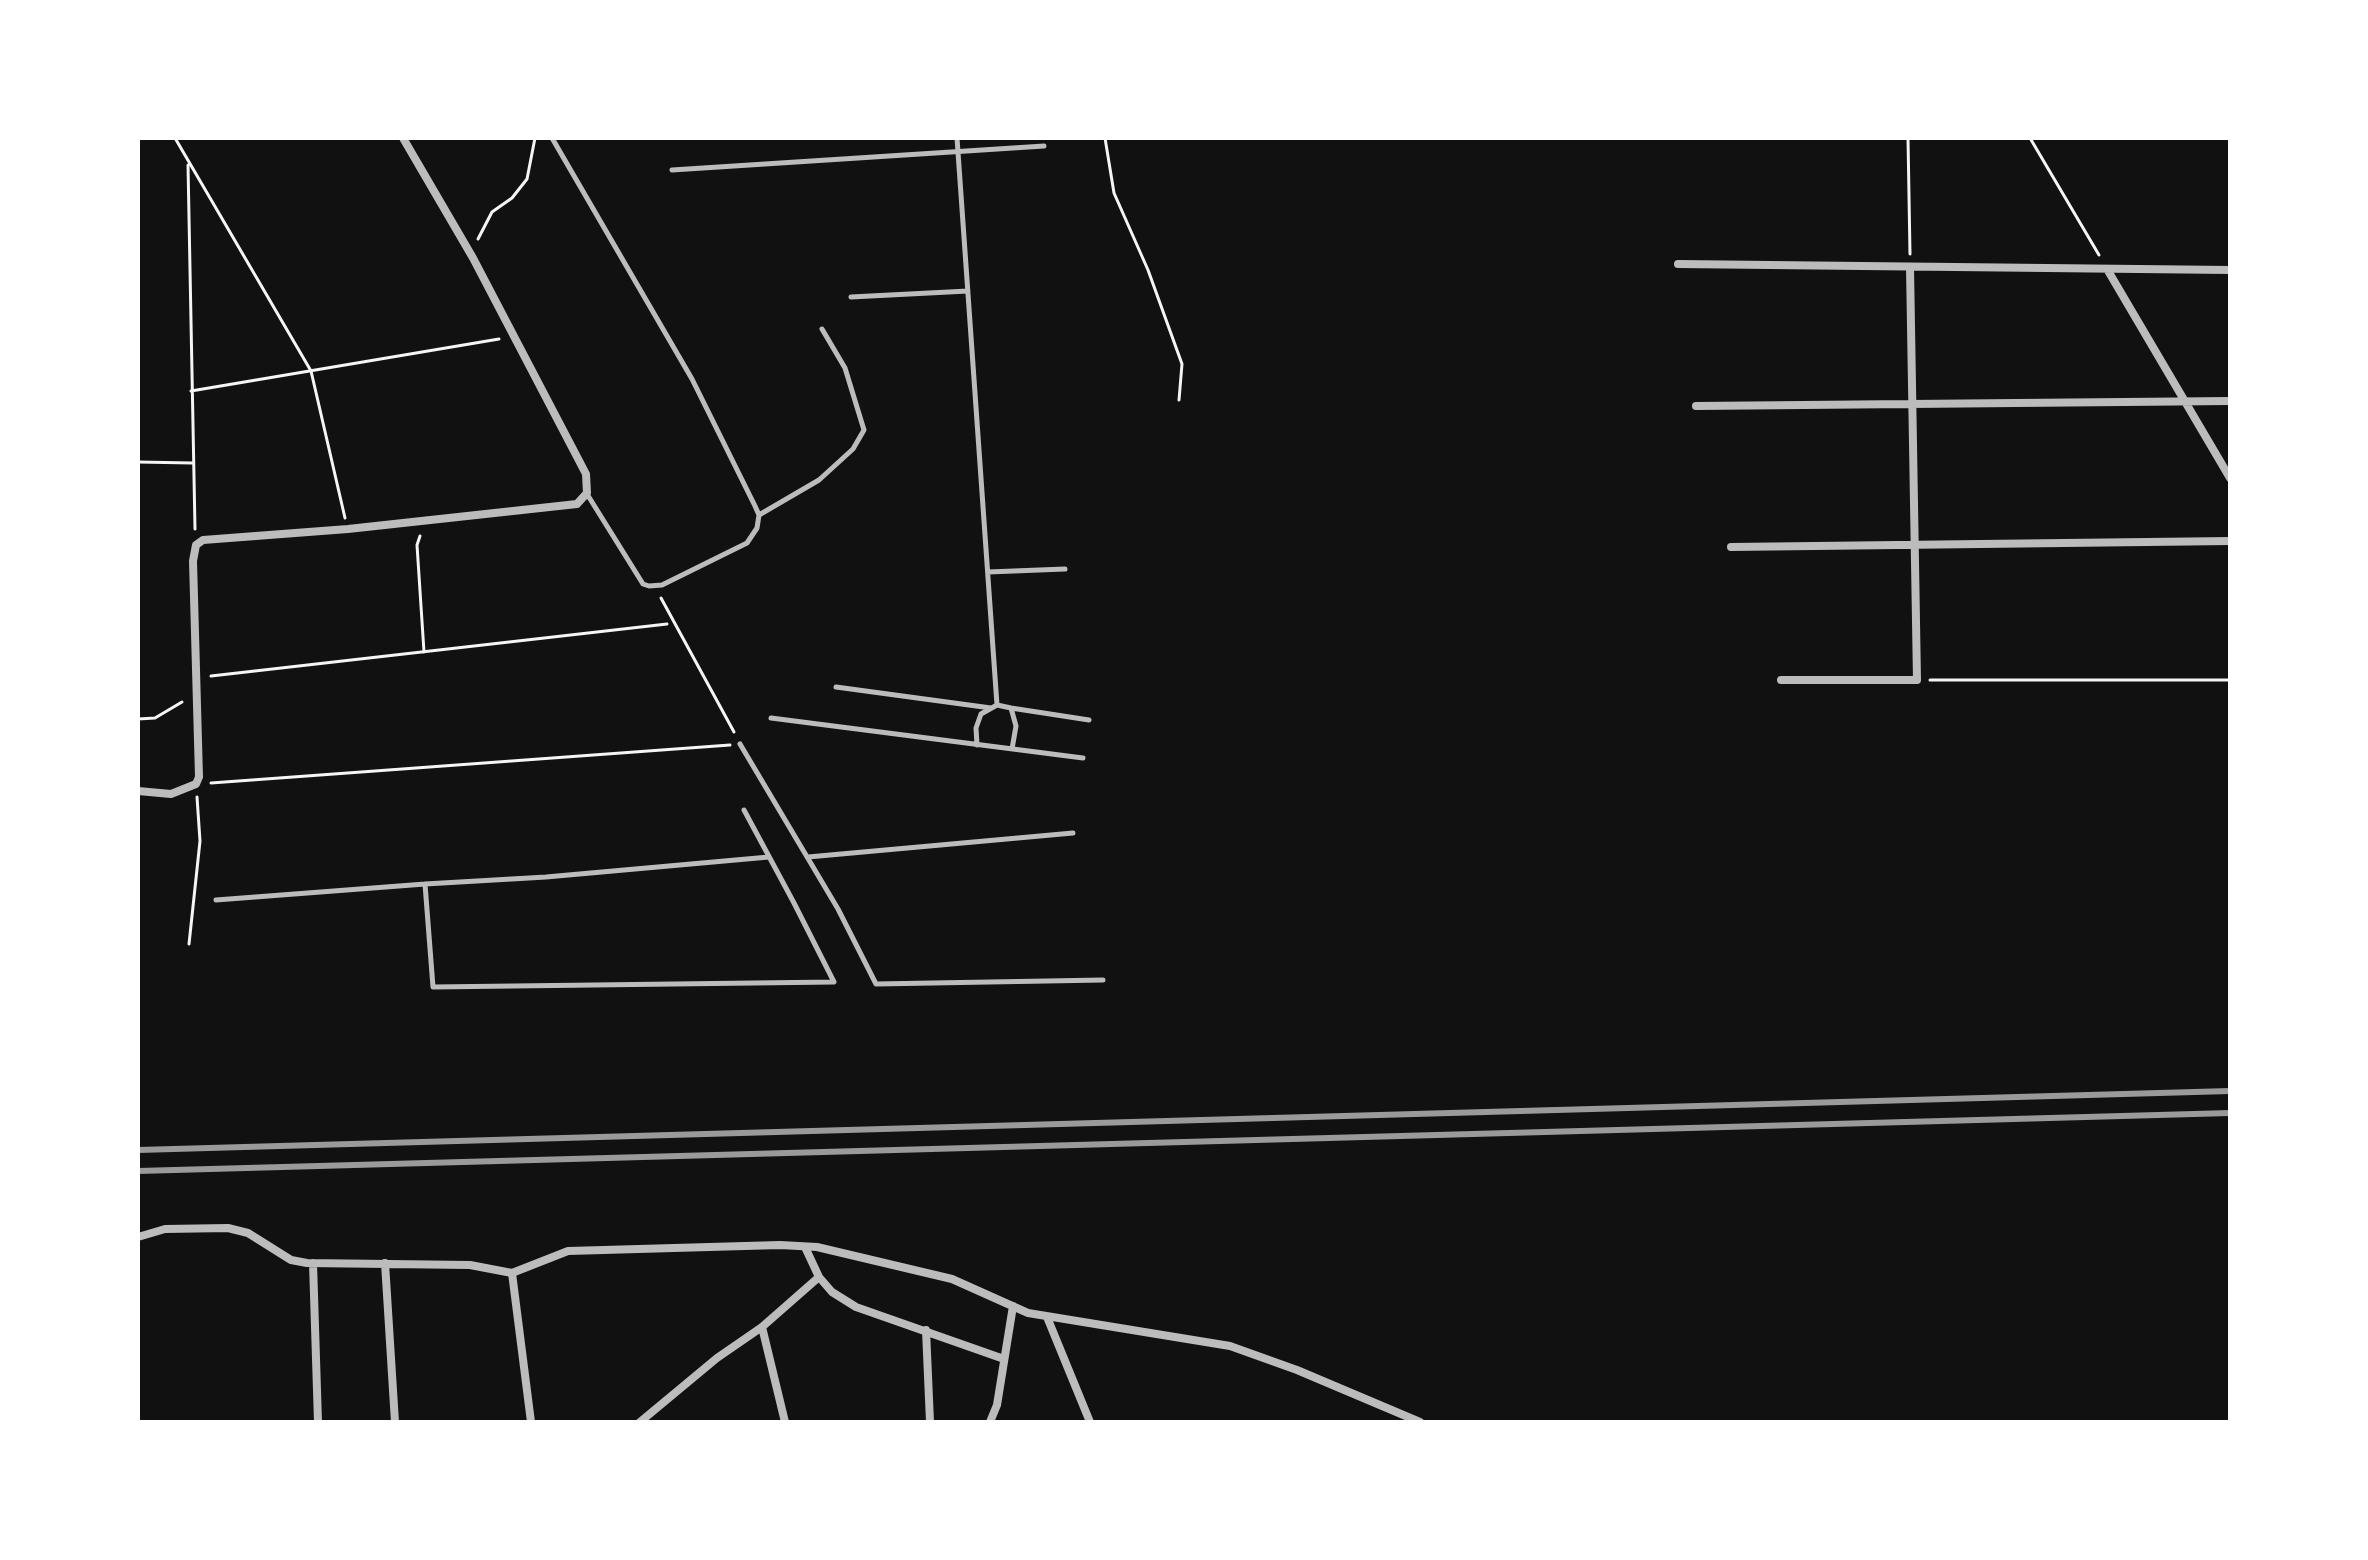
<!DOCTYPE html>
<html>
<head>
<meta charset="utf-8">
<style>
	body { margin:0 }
	#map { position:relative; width:2368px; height:1560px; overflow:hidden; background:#111; font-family:Manrope,sans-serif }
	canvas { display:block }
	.frame { position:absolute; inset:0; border:140px solid #fff; pointer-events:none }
</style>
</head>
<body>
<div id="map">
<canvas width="2368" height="1560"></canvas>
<div class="frame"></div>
</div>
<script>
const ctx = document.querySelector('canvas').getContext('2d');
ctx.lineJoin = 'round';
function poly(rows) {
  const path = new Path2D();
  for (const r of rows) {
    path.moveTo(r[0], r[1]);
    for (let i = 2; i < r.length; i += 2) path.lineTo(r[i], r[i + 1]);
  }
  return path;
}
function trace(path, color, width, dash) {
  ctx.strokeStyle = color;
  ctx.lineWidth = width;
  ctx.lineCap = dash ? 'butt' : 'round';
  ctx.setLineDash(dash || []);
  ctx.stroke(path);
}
trace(poly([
	[175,138,311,371,345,518],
	[1105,138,1114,193,1148,270,1182,364,1179,400],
	[1908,138,1910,254],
	[2030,138,2099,255],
	[188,165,195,529],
	[478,239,492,212,512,198,527,179,535,138],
	[191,391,499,339],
	[138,462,192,463],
	[420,536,417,545,424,652],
	[661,598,734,732],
	[211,676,667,624],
	[1930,680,2230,680],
	[138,719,155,718,182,702],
	[211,783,730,745],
	[189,944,200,841,197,797]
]), '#f5f5f5', 3);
trace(poly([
	[552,138,692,379,755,506,759,515,757,528,747,543,662,585,649,586,643,584,587,494],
	[957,138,997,705],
	[672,170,1044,146],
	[851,297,968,291],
	[759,515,819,480,853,449,864,430,845,368,822,329],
	[988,572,1065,569],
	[836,687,991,708],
	[1011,708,1089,720],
	[771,718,1083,758],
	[740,744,838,909,876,984,1103,980],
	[977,745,976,728,981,714,997,705,1011,708,1016,726,1012,749],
	[744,810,794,903,834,982,433,987,425,884,546,877,769,857],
	[808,857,1073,833],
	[216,900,425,884]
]), '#bcbcbc', 5);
trace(poly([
	[1678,264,2230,270],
	[2107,269,2230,478],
	[1696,406,2230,401],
	[1731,547,2230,541],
	[1781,680,1917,680,1910,267],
	[138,791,171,794,196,784,199,777,193,561,196,545,203,540,348,529,577,504,587,493,586,474,473,258,403,138],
	[138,1237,165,1229,228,1228,248,1233,291,1260,307,1263,470,1265,512,1273,568,1251,780,1245,817,1247,952,1279,1028,1313,1230,1346,1297,1370,1420,1422],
	[805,1247,819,1277,832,1292,856,1307,1004,1359],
	[313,1263,318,1422],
	[385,1263,395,1422],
	[512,1273,531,1422],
	[1047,1317,1090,1422],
	[762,1327,785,1422],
	[926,1330,930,1422],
	[640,1422,717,1358,762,1327,819,1277],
	[990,1422,997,1405,1013,1306]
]), '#bcbcbc', 8);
trace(poly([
	[138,1150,2230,1091],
	[138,1171,2230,1113]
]), '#9a9a9a', 6);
</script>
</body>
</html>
